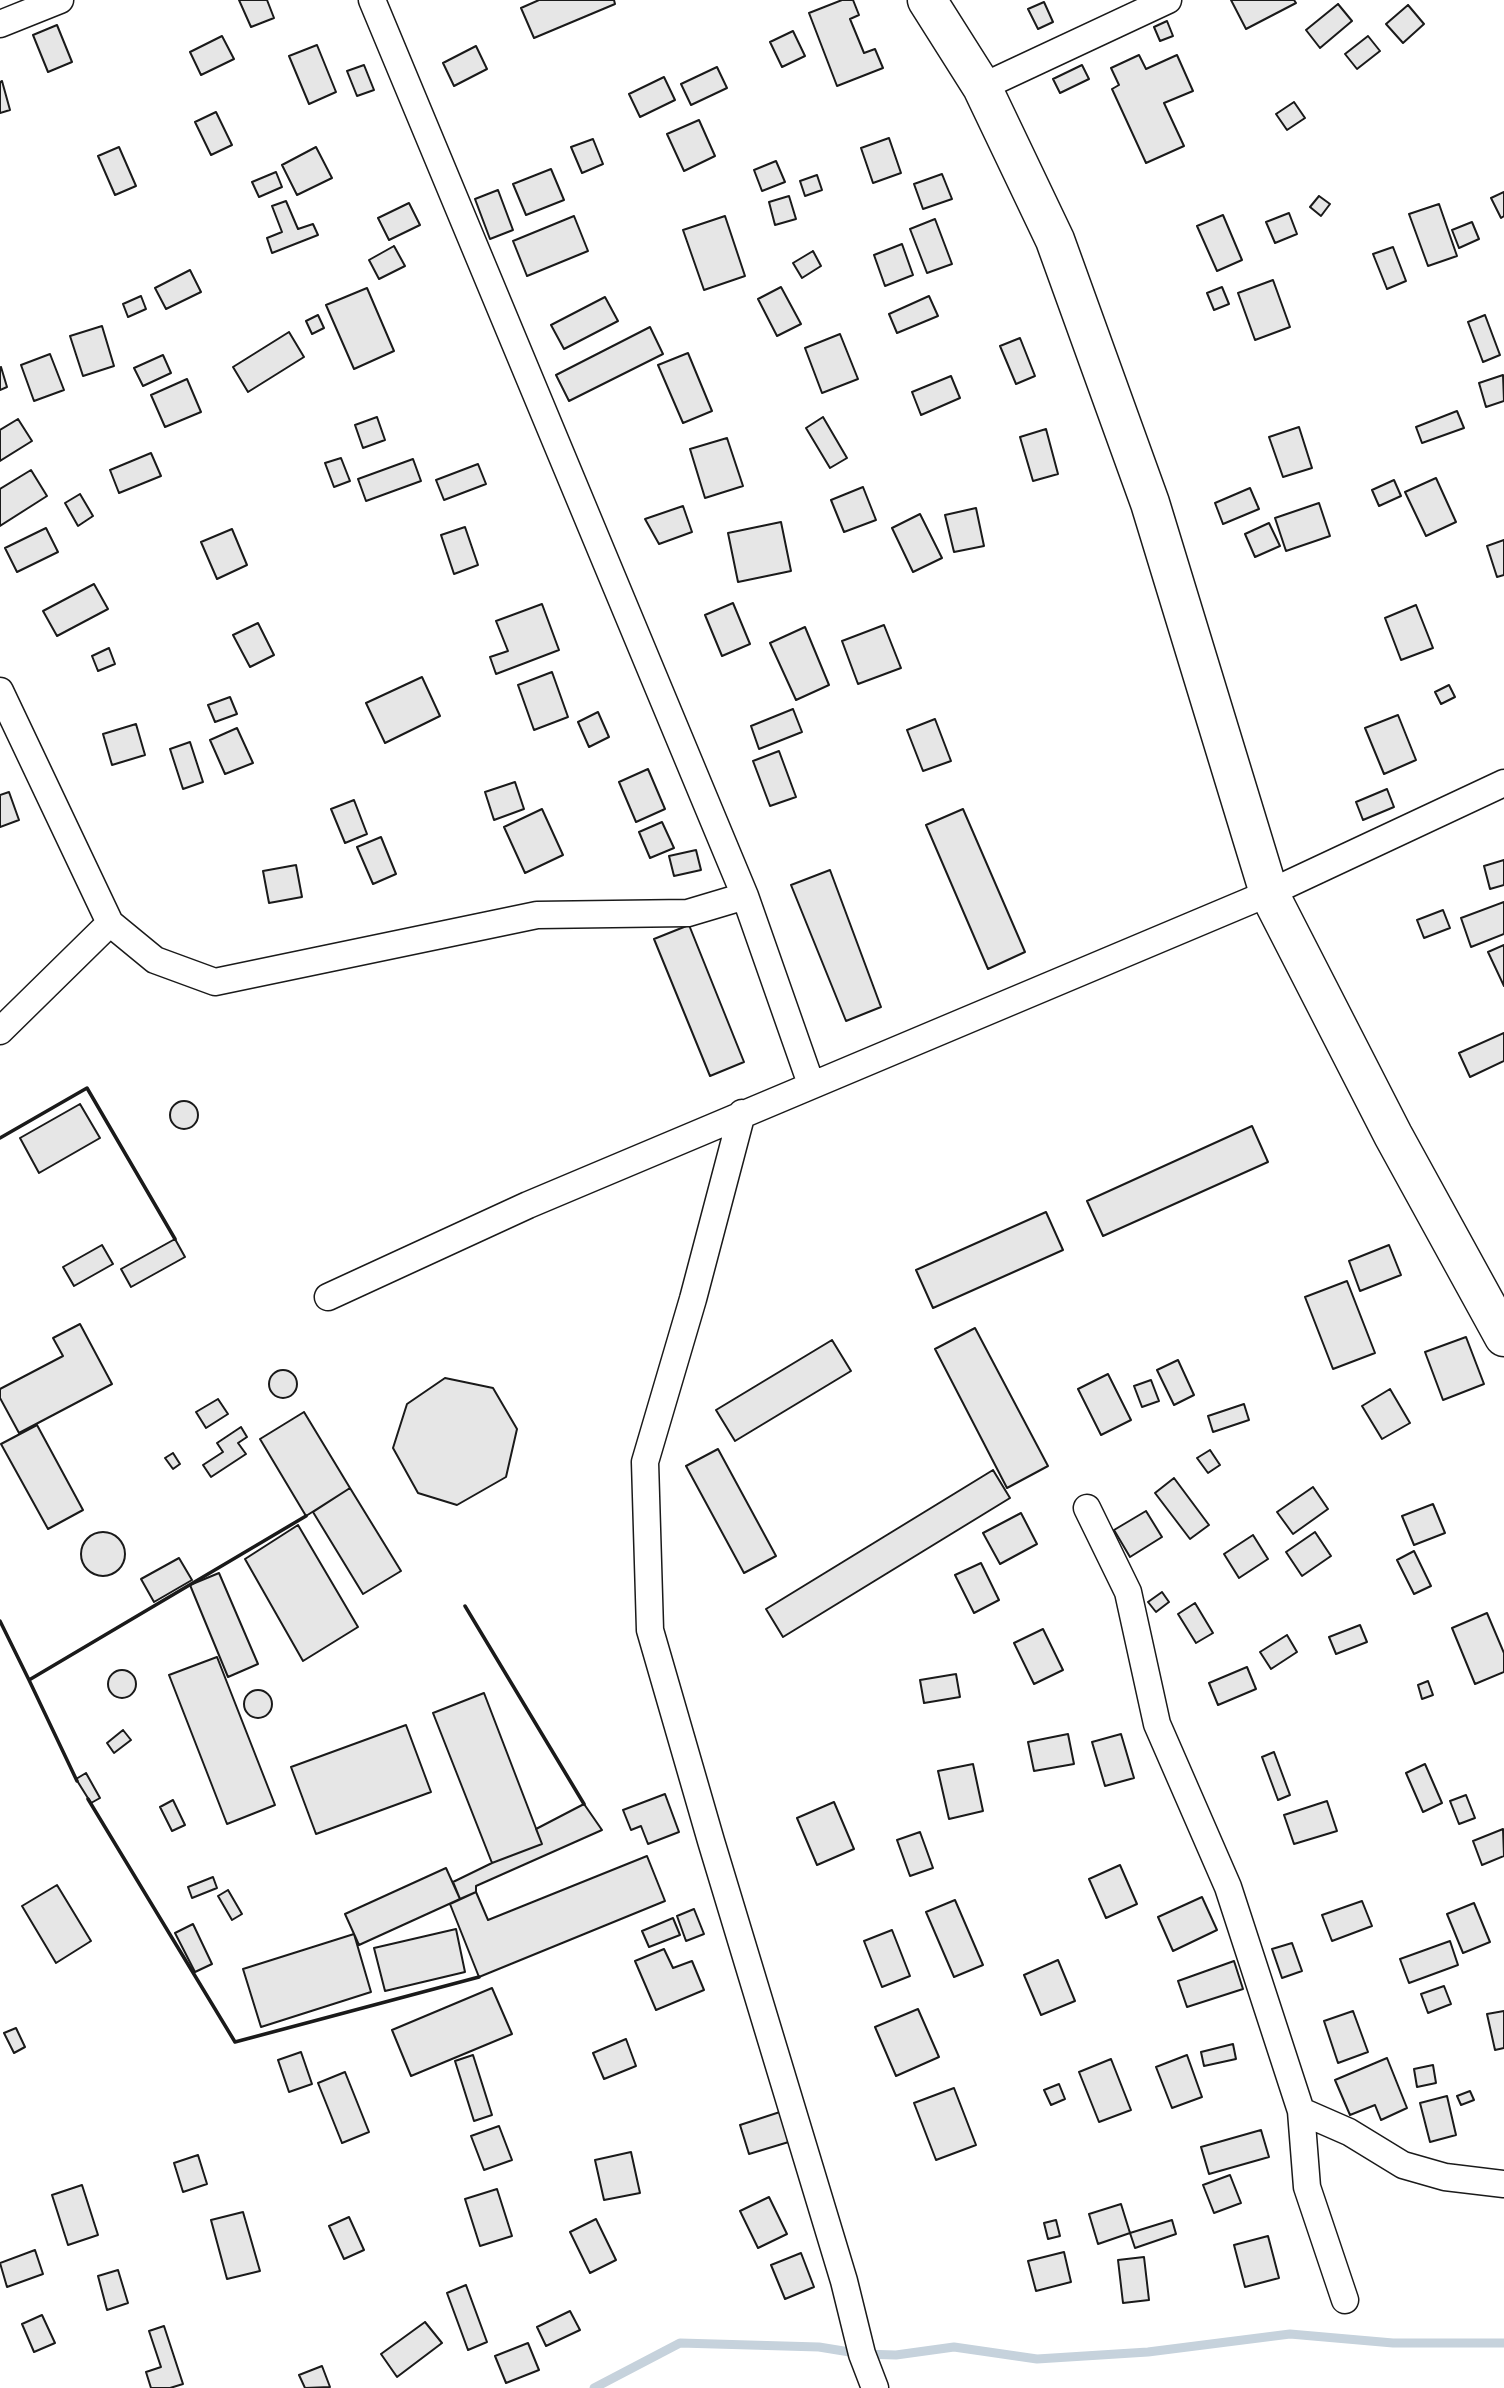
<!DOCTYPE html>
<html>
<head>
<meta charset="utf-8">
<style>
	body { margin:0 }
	canvas { display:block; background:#fff }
</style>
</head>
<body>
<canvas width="1504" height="2388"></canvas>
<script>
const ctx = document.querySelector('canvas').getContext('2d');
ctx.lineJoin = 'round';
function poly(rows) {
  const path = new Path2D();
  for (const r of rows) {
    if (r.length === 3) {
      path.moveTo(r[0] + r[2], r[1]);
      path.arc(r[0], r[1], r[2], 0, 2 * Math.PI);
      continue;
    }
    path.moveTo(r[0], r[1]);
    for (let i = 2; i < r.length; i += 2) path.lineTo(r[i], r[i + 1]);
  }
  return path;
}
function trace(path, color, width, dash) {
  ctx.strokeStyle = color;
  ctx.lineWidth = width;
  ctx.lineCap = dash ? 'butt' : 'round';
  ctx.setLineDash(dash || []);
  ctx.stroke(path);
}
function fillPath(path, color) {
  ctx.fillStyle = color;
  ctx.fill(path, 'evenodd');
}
trace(poly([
	[594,2388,680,2343,819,2347,862,2354,896,2355,954,2347,1037,2359,1148,2352,1290,2334,1393,2343,1504,2343]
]), '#c6d2dc', 9);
const building = poly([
	[239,0,267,0,274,18,251,27,239,0],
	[539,0,614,0,615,4,534,38,521,8,539,0],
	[842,0,853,0,859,15,850,19,864,53,875,49,883,68,837,86,809,13,842,0],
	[1231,0,1294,0,1296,3,1246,29,1231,0],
	[1044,2,1053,22,1038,29,1028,9,1044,2],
	[1338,4,1352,21,1320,48,1306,30,1338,4],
	[1408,5,1424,24,1403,43,1386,24,1408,5],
	[1167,21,1173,36,1160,41,1154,27,1167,21],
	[57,25,72,62,48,72,33,35,57,25],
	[793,31,805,56,782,67,770,42,793,31],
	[222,36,234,59,201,75,190,52,222,36],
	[1368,36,1380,51,1357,69,1345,54,1368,36],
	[317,45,336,92,309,104,289,56,317,45],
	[476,46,487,69,454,86,443,63,476,46],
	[1139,55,1146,69,1177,55,1193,91,1164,103,1184,146,1146,163,1112,89,1119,85,1111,68,1139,55],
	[364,65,374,90,357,96,347,71,364,65],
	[1082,65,1089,79,1060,93,1053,79,1082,65],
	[717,67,727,88,691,105,681,84,717,67],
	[664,77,675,100,640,117,629,94,664,77],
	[2,81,10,110,0,113,0,82,2,81],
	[1294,102,1305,118,1287,130,1276,114,1294,102],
	[216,112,232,145,211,155,195,122,216,112],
	[699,120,715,156,684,171,667,134,699,120],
	[889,138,901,173,873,183,861,148,889,138],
	[593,139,603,164,582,173,571,147,593,139],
	[119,147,136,186,115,195,98,156,119,147],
	[316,147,332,178,297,195,282,165,316,147],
	[776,161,785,182,762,191,754,170,776,161],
	[551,169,564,200,526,215,513,184,551,169],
	[276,172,282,187,259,197,252,182,276,172],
	[942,174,952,199,923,209,914,184,942,174],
	[817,175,822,190,805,196,800,181,817,175],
	[498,190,513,230,490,239,475,199,498,190],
	[1504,192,1504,216,1501,218,1491,198,1504,192],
	[789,196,796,219,775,225,769,202,789,196],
	[1319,196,1330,204,1321,216,1310,207,1319,196],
	[286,201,298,229,313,224,318,235,272,253,267,238,282,232,272,206,286,201],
	[409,203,420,225,389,240,378,218,409,203],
	[1439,204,1457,256,1428,266,1409,214,1439,204],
	[1289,213,1297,234,1275,243,1266,222,1289,213],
	[1223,215,1242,260,1217,271,1197,226,1223,215],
	[574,216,588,251,527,276,513,241,574,216],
	[725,216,745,276,704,290,683,230,725,216],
	[935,219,952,264,927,273,910,229,935,219],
	[1472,222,1479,239,1459,248,1452,230,1472,222],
	[902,244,913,275,885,286,874,255,902,244],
	[394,246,405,266,379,279,369,260,394,246],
	[1393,247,1406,281,1387,289,1373,254,1393,247],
	[813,251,821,266,802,278,793,263,813,251],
	[190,270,201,292,166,309,155,288,190,270],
	[1273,280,1290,327,1255,340,1238,293,1273,280],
	[781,287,801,324,777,336,758,299,781,287],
	[1222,287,1229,304,1214,310,1207,293,1222,287],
	[367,288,394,351,354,369,326,305,367,288],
	[141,296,146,309,128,317,123,304,141,296],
	[929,296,938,316,897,333,889,314,929,296],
	[605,297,618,321,564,349,551,325,605,297],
	[318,315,324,328,312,334,306,321,318,315],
	[1485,315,1500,355,1483,362,1468,322,1485,315],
	[102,326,114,366,83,376,70,336,102,326],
	[650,327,663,354,569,401,556,375,650,327],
	[289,332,304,357,248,392,233,367,289,332],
	[840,334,858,379,822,393,805,348,840,334],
	[1020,338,1035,376,1016,384,1000,346,1020,338],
	[688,353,712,411,683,423,658,365,688,353],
	[50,354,64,390,34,401,21,365,50,354],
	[163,355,171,373,143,386,134,368,163,355],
	[1,367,7,387,0,390,0,368,1,367],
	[1503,375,1504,401,1486,407,1479,383,1503,375],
	[951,376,960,398,921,415,912,392,951,376],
	[187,379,201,412,165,427,151,395,187,379],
	[1457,411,1464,428,1422,443,1416,427,1457,411],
	[377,417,385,440,363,448,355,425,377,417],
	[823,417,847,458,830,468,806,428,823,417],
	[18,419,32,441,0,461,0,430,18,419],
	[1299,427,1312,468,1283,477,1269,437,1299,427],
	[1046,429,1058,474,1033,481,1020,437,1046,429],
	[727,438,743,486,705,498,690,449,727,438],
	[151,453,161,476,119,493,110,470,151,453],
	[341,458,350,481,334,487,325,463,341,458],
	[413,459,421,481,366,501,358,479,413,459],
	[478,464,486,484,444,500,436,480,478,464],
	[31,470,47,496,0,526,0,489,31,470],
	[1436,478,1456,522,1426,536,1405,492,1436,478],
	[1394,480,1401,496,1379,506,1372,490,1394,480],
	[863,487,876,520,844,532,831,500,863,487],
	[1250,488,1259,509,1223,524,1215,503,1250,488],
	[80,494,93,516,78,526,65,503,80,494],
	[1319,503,1330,536,1286,551,1275,518,1319,503],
	[683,506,692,532,659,544,645,519,683,506],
	[976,508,984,546,954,552,945,515,976,508],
	[920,514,942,558,913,572,892,528,920,514],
	[781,522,791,571,738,582,728,533,781,522],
	[1269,523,1280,546,1255,557,1245,534,1269,523],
	[465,527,478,565,454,574,441,535,465,527],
	[46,528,58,552,17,572,5,548,46,528],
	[232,529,247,565,217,579,201,542,232,529],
	[1504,540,1504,575,1497,577,1487,546,1504,540],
	[94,584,108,609,57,636,43,611,94,584],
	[733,603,750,644,722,656,705,615,733,603],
	[542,604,559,650,496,674,490,657,508,651,496,621,542,604],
	[1416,605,1433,648,1401,660,1385,618,1416,605],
	[258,623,274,655,250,667,233,635,258,623],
	[884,625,901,668,858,684,842,641,884,625],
	[805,627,829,685,796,700,770,643,805,627],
	[109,648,115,664,98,671,92,656,109,648],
	[552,672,568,717,534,730,518,685,552,672],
	[422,677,440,716,385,743,366,703,422,677],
	[1449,685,1455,697,1441,704,1435,692,1449,685],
	[230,697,237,714,215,722,208,705,230,697],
	[793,709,802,732,759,749,751,726,793,709],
	[598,712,609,737,589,747,578,722,598,712],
	[1398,715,1416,760,1384,774,1365,728,1398,715],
	[935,719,951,761,923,771,907,730,935,719],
	[136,724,145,755,112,765,103,734,136,724],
	[237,728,253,763,225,774,210,740,237,728],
	[190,742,203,782,183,789,170,749,190,742],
	[779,751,796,797,770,806,753,761,779,751],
	[648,769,665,809,636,822,619,782,648,769],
	[515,782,524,809,494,820,485,792,515,782],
	[1387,789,1394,807,1363,820,1356,802,1387,789],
	[9,792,19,820,0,827,0,795,9,792],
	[354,800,367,834,345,843,331,809,354,800],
	[542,809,563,855,525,873,504,827,542,809],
	[963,809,1025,952,988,969,926,825,963,809],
	[662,822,674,848,650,858,639,832,662,822],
	[381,837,396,874,373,884,357,847,381,837],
	[696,850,701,870,674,876,669,856,696,850],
	[1504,860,1504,885,1490,889,1484,866,1504,860],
	[296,865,302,897,269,903,263,871,296,865],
	[830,870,881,1007,846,1021,791,885,830,870],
	[1504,902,1504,934,1471,947,1461,918,1504,902],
	[1443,910,1450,928,1424,938,1417,920,1443,910],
	[689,925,744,1062,710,1076,654,939,689,925],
	[1504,945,1504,986,1488,952,1504,945],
	[1504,1033,1504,1061,1470,1077,1459,1053,1504,1033],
	[184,1115,14],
	[80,1104,100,1138,39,1173,20,1138,80,1104],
	[1252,1126,1268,1162,1103,1236,1087,1201,1252,1126],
	[1046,1212,1063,1250,933,1308,916,1270,1046,1212],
	[175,1239,185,1257,131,1287,121,1269,175,1239],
	[102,1245,113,1264,74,1286,63,1267,102,1245],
	[1389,1245,1401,1275,1360,1291,1349,1261,1389,1245],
	[1347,1281,1375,1353,1333,1369,1305,1297,1347,1281],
	[80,1324,112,1384,19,1433,0,1398,0,1389,63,1356,53,1338,80,1324],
	[975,1328,1048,1466,1007,1488,935,1349,975,1328],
	[1466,1337,1484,1384,1443,1400,1425,1352,1466,1337],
	[832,1340,851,1371,735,1441,716,1410,832,1340],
	[1178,1360,1194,1395,1174,1405,1157,1370,1178,1360],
	[283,1384,14],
	[1108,1374,1131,1420,1101,1435,1078,1389,1108,1374],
	[445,1378,493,1388,517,1429,506,1477,457,1505,418,1493,393,1448,407,1404,445,1378],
	[1151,1380,1159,1401,1142,1407,1134,1386,1151,1380],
	[1390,1389,1410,1423,1382,1439,1362,1406,1390,1389],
	[218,1399,228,1414,206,1428,196,1412,218,1399],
	[1244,1404,1249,1420,1213,1432,1208,1416,1244,1404],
	[304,1412,350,1488,306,1516,260,1439,304,1412],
	[37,1425,83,1510,48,1529,1,1444,37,1425],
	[241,1427,247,1437,238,1443,246,1454,211,1477,203,1465,223,1452,217,1443,241,1427],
	[718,1449,776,1556,744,1573,686,1466,718,1449],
	[1210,1450,1220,1465,1208,1473,1197,1458,1210,1450],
	[173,1453,180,1464,173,1469,165,1458,173,1453],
	[993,1470,1010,1498,783,1637,766,1609,993,1470],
	[1174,1478,1209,1525,1190,1539,1155,1493,1174,1478],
	[1313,1487,1328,1509,1293,1534,1277,1512,1313,1487],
	[350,1488,401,1571,363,1594,313,1512,350,1488],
	[1433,1504,1445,1533,1414,1545,1402,1516,1433,1504],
	[1146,1511,1162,1537,1130,1557,1114,1530,1146,1511],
	[1021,1513,1037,1544,1000,1564,983,1533,1021,1513],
	[298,1525,358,1627,303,1661,245,1559,298,1525],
	[103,1554,22],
	[1315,1532,1331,1556,1302,1576,1286,1552,1315,1532],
	[1253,1535,1268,1559,1239,1578,1224,1554,1253,1535],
	[1414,1551,1431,1586,1414,1594,1397,1560,1414,1551],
	[179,1558,192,1580,154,1602,141,1579,179,1558],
	[981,1563,999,1600,974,1613,955,1575,981,1563],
	[219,1573,258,1664,228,1677,190,1585,219,1573],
	[1162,1592,1169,1602,1156,1612,1148,1602,1162,1592],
	[1195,1603,1213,1633,1196,1643,1178,1614,1195,1603],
	[1487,1613,1504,1653,1504,1672,1475,1684,1452,1628,1487,1613],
	[1360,1625,1367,1642,1336,1654,1329,1637,1360,1625],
	[1043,1629,1063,1670,1034,1684,1014,1643,1043,1629],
	[1287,1635,1297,1652,1271,1669,1260,1652,1287,1635],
	[217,1657,275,1805,227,1824,169,1675,217,1657],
	[1247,1667,1256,1689,1218,1705,1209,1683,1247,1667],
	[122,1684,14],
	[956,1674,960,1697,924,1703,920,1680,956,1674],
	[1428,1681,1433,1695,1422,1699,1418,1685,1428,1681],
	[258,1704,14],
	[484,1693,542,1844,492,1863,433,1713,484,1693],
	[406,1725,431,1792,316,1834,291,1767,406,1725],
	[123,1730,131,1740,114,1753,107,1743,123,1730],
	[1068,1734,1074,1764,1034,1771,1028,1742,1068,1734],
	[1121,1734,1134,1778,1105,1786,1092,1742,1121,1734],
	[1274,1752,1290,1795,1278,1800,1262,1757,1274,1752],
	[973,1764,983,1811,949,1819,938,1771,973,1764],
	[1425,1764,1442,1803,1423,1812,1406,1773,1425,1764],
	[86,1773,100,1798,91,1803,76,1779,86,1773],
	[665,1794,679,1832,648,1844,641,1826,631,1830,623,1810,665,1794],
	[1466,1795,1475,1818,1459,1824,1450,1801,1466,1795],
	[173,1800,185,1825,172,1831,160,1807,173,1800],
	[1327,1801,1337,1831,1294,1844,1284,1815,1327,1801],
	[834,1802,854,1849,817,1865,797,1818,834,1802],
	[584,1804,602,1830,476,1886,476,1892,460,1899,453,1882,492,1863,542,1844,536,1829,584,1804],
	[1503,1829,1504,1856,1482,1865,1473,1841,1503,1829],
	[920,1832,933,1868,910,1876,897,1840,920,1832],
	[647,1856,665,1901,479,1977,450,1904,476,1892,488,1920,647,1856],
	[1120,1865,1137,1904,1106,1918,1089,1879,1120,1865],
	[446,1868,460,1899,359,1945,345,1914,446,1868],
	[213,1877,217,1888,192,1898,188,1887,213,1877],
	[57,1885,91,1941,56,1963,22,1906,57,1885],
	[228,1890,242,1914,232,1920,218,1896,228,1890],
	[1202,1897,1217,1930,1173,1951,1158,1917,1202,1897],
	[955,1900,983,1965,954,1977,926,1912,955,1900],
	[1362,1901,1372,1926,1332,1941,1322,1915,1362,1901],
	[1474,1903,1490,1942,1463,1953,1447,1914,1474,1903],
	[694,1909,704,1934,686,1941,677,1916,694,1909],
	[673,1918,680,1935,649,1947,642,1931,673,1918],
	[193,1924,212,1964,195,1972,175,1933,193,1924],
	[456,1929,465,1972,385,1991,374,1948,456,1929],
	[892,1930,910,1976,882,1987,864,1941,892,1930],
	[354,1934,371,1992,261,2027,243,1969,354,1934],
	[1450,1941,1458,1965,1409,1983,1400,1959,1450,1941],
	[1292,1943,1302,1971,1282,1978,1272,1949,1292,1943],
	[664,1949,673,1968,692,1961,704,1990,656,2010,635,1961,664,1949],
	[1058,1960,1075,2001,1041,2015,1024,1975,1058,1960],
	[1234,1961,1243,1989,1187,2007,1178,1981,1234,1961],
	[1444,1986,1451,2004,1428,2013,1421,1994,1444,1986],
	[492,1988,512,2034,411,2076,392,2030,492,1988],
	[918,2009,939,2057,896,2076,875,2027,918,2009],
	[1353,2011,1368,2052,1338,2063,1324,2021,1353,2011],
	[1504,2011,1504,2048,1495,2050,1487,2014,1504,2011],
	[16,2028,25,2047,14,2053,4,2033,16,2028],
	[626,2039,636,2066,604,2079,593,2053,626,2039],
	[1233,2044,1236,2059,1204,2066,1201,2052,1233,2044],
	[301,2052,312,2084,289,2092,278,2060,301,2052],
	[473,2055,492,2115,474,2121,455,2061,473,2055],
	[1187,2055,1202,2097,1172,2108,1156,2067,1187,2055],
	[1387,2058,1407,2108,1381,2120,1375,2105,1350,2115,1335,2080,1387,2058],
	[1111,2059,1131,2110,1099,2122,1079,2072,1111,2059],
	[1433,2065,1436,2083,1417,2087,1414,2069,1433,2065],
	[345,2072,369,2132,342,2143,318,2083,345,2072],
	[1059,2084,1065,2099,1051,2105,1044,2090,1059,2084],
	[954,2088,976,2145,936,2160,914,2103,954,2088],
	[1470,2091,1474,2100,1461,2105,1457,2096,1470,2091],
	[1447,2096,1456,2135,1430,2142,1420,2103,1447,2096],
	[783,2111,792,2141,749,2154,740,2125,783,2111],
	[499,2126,512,2160,484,2170,471,2136,499,2126],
	[1261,2130,1269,2157,1209,2174,1201,2147,1261,2130],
	[631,2152,640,2193,604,2200,595,2160,631,2152],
	[198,2155,207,2184,183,2192,174,2163,198,2155],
	[1230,2175,1241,2203,1214,2213,1203,2185,1230,2175],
	[82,2185,98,2235,68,2245,52,2195,82,2185],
	[497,2189,512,2236,480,2246,465,2199,497,2189],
	[769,2197,787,2234,758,2248,740,2211,769,2197],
	[1121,2204,1130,2233,1098,2244,1089,2214,1121,2204],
	[243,2212,260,2271,227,2279,211,2220,243,2212],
	[349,2217,364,2250,344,2259,329,2226,349,2217],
	[596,2219,616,2260,590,2273,570,2232,596,2219],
	[1056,2220,1060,2236,1048,2239,1044,2223,1056,2220],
	[1172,2220,1176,2234,1135,2248,1130,2233,1172,2220],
	[1268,2236,1279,2278,1245,2287,1234,2245,1268,2236],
	[35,2250,43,2274,7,2287,0,2263,35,2250],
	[1064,2252,1071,2282,1036,2291,1028,2261,1064,2252],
	[801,2253,814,2287,785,2299,771,2265,801,2253],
	[1144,2257,1149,2300,1123,2303,1118,2260,1144,2257],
	[118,2270,128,2303,107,2310,98,2276,118,2270],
	[466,2285,487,2342,468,2350,447,2293,466,2285],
	[570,2311,580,2330,546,2346,537,2327,570,2311],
	[42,2315,55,2343,34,2352,22,2324,42,2315],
	[425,2322,442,2343,397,2377,381,2354,425,2322],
	[164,2326,183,2384,170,2388,151,2388,146,2372,161,2367,149,2331,164,2326],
	[528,2343,539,2370,506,2383,495,2356,528,2343],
	[322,2366,330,2387,305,2388,299,2375,322,2366]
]);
fillPath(building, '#e6e6e6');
trace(building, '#1a1a1a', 2);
const minor = poly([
	[372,0,745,896,811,1084],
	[0,24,60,0],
	[982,87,1168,0],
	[0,691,110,923,155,960,215,982,537,915,688,913,745,896],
	[0,1031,110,923],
	[742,1113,693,1299,645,1462,650,1630,711,1841,844,2281,862,2354,875,2388],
	[328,1297,528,1205,1269,893,1504,783],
	[1087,1508,1128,1592,1157,1724,1228,1887,1301,2111,1307,2187,1345,2300],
	[1301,2111,1349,2132,1403,2165,1445,2177,1504,2184]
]);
const primary = poly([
	[927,0,982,87,1055,240,1150,503,1269,893,1393,1135,1504,1337]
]);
trace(minor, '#1a1a1a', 29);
trace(primary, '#1a1a1a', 41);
trace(minor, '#fff', 26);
trace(primary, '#fff', 38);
trace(poly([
	[0,1138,87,1088,175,1239],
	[465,1606,584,1804],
	[0,1621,29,1680,306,1516],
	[29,1680,77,1781],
	[88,1799,235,2042,479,1977]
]), '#1a1a1a', 3.5);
</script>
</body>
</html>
